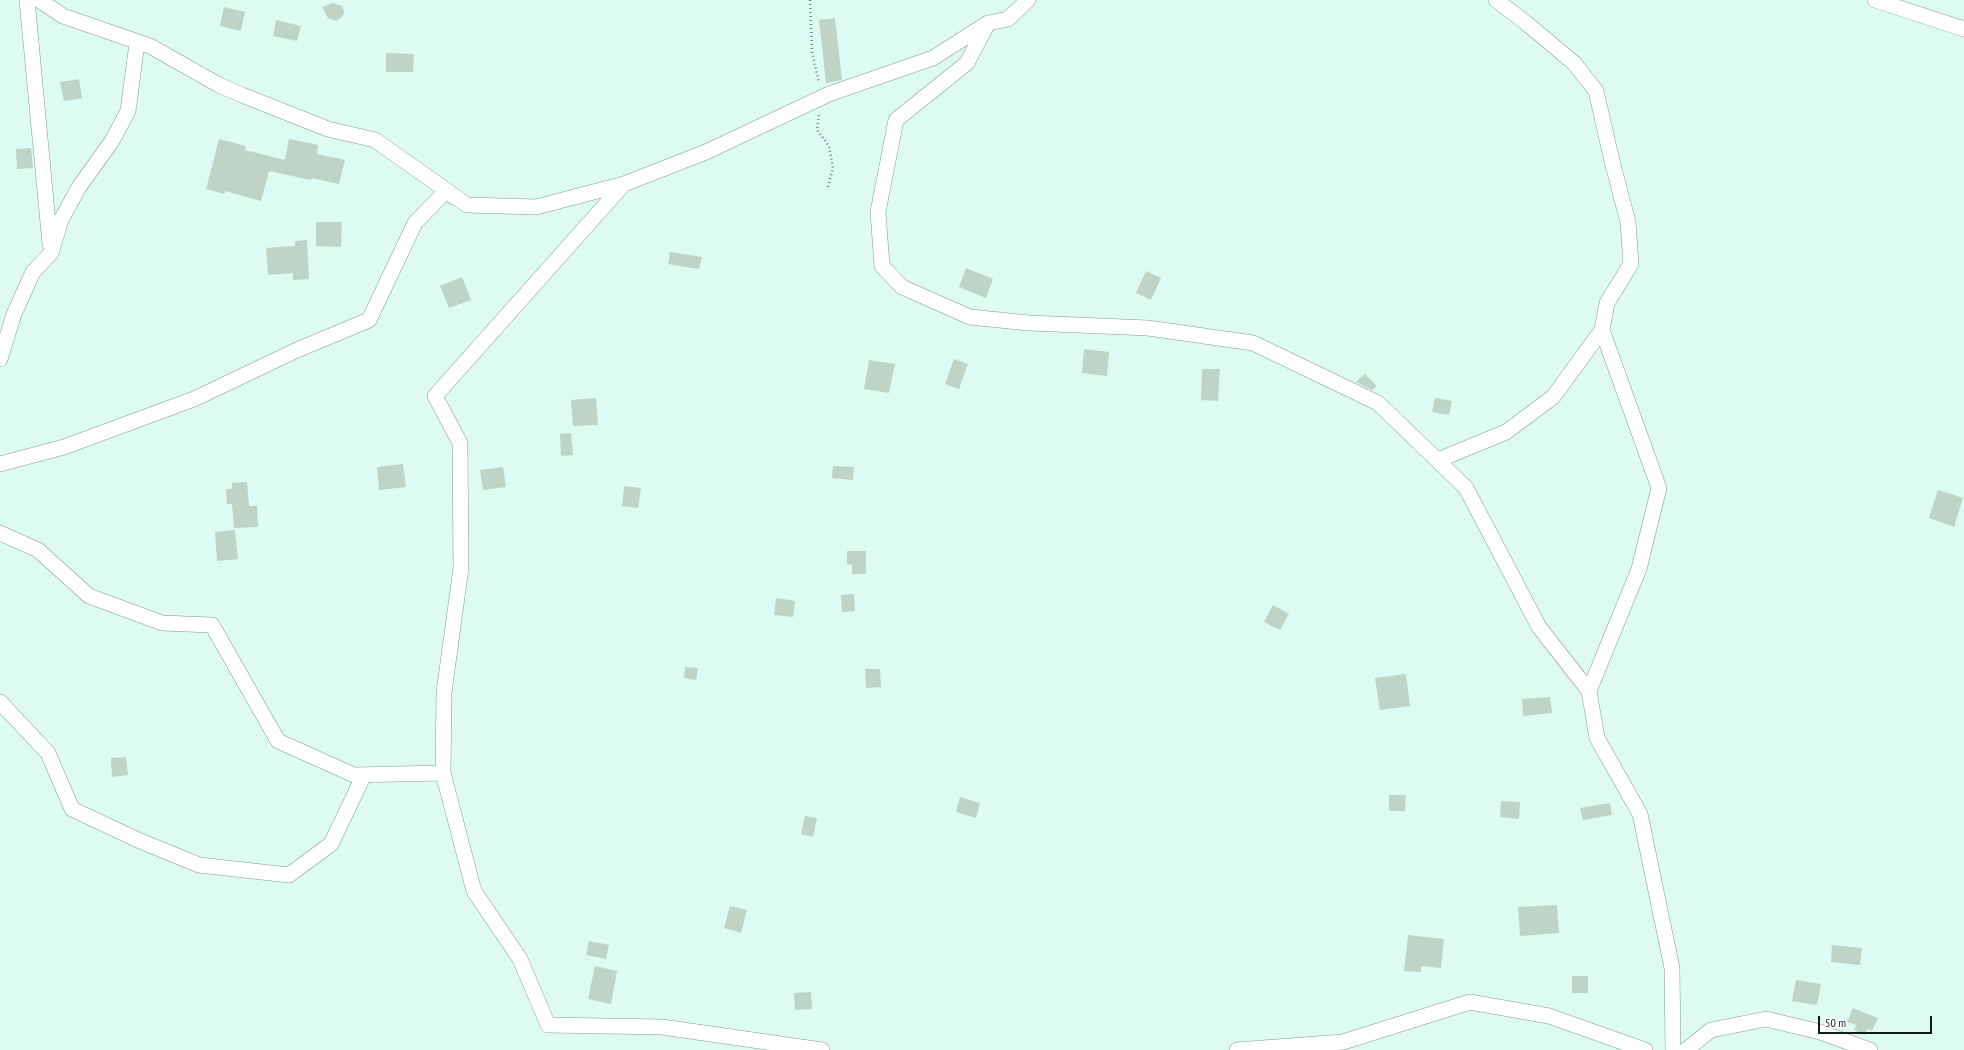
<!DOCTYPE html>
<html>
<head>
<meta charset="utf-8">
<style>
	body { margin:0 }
	#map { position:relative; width:1964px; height:1050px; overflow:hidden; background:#ddfaf3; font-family:"PT Sans Narrow",sans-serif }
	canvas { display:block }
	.scale { position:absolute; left:1818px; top:1016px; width:114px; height:18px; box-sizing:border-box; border:2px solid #111b19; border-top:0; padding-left:5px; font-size:12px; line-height:14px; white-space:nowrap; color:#111b19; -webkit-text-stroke:3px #fff; paint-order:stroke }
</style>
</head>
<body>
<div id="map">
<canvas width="1964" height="1050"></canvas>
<div class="scale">50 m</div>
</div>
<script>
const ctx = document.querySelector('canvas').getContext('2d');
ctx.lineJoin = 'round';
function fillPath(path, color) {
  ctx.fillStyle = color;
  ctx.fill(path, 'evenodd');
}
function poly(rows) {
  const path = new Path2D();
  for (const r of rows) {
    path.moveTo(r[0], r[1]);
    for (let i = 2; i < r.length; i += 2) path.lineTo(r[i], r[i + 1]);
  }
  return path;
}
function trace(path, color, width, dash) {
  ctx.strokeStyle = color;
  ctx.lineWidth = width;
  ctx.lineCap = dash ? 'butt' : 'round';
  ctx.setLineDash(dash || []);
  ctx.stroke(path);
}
fillPath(poly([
	[333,3,342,6,344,11,343,16,336,21,328,18,322,7],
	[224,7,245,12,241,31,220,26],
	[835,18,842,80,826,83,819,20],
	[276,20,301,26,297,41,273,36],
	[386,53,414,54,413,72,386,72],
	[79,79,82,98,64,101,60,82],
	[219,139,246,146,245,150,285,160,289,139,318,145,317,154,345,160,339,184,312,178,311,180,269,171,261,201,225,191,224,194,206,189],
	[31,148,33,168,17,169,16,149],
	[316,222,342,222,341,247,316,246],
	[307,240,309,279,293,280,293,273,268,275,266,248,295,246,295,241],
	[670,252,702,257,699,269,668,264],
	[966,268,993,279,986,298,959,287],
	[1146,271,1161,278,1151,300,1136,293],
	[462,277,471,300,449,308,440,286],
	[1084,349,1109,352,1107,376,1082,373],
	[954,359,968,364,959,389,945,384],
	[869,360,895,364,889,393,864,389],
	[1202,369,1220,369,1218,401,1201,400],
	[1365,374,1377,386,1372,390,1356,382],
	[596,398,598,425,573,426,571,400],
	[1435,398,1452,401,1449,415,1432,412],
	[571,433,573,455,561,456,560,434],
	[403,464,406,487,379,490,377,467],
	[833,466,854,467,853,480,832,478],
	[503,467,506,487,483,490,480,470],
	[247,482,249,506,257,506,258,527,234,528,232,504,227,504,226,489,232,489,232,483],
	[624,486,641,488,638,508,622,506],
	[1938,490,1963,498,1954,527,1929,518],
	[235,530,238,559,217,561,215,532],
	[847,551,866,551,866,574,852,574,852,565,847,564],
	[854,594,855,611,842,612,841,595],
	[776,598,795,601,793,617,774,615],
	[1273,605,1289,614,1280,630,1264,622],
	[685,667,698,668,696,680,684,678],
	[865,669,880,669,881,687,866,688],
	[1406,674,1410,706,1380,710,1375,678],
	[1550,697,1552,713,1523,716,1522,699],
	[126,757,128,775,112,777,111,758],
	[1389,795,1406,795,1405,811,1389,811],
	[960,797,980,803,976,818,956,812],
	[1501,801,1520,802,1519,819,1500,817],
	[1610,803,1612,815,1583,820,1580,808],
	[805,816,817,818,813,837,801,834],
	[1557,905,1559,933,1520,936,1518,907],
	[730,906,747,910,741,933,724,928],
	[1408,935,1444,939,1441,968,1421,966,1421,972,1404,971],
	[589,941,609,945,606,959,586,955],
	[1832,945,1862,948,1860,965,1831,962],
	[595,966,617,971,611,1004,588,999],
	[1572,976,1588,976,1588,993,1572,993],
	[1796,980,1821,984,1817,1005,1792,1001],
	[811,992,812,1009,795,1010,794,993],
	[1853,1008,1878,1018,1872,1031,1867,1029,1865,1035,1854,1030,1856,1025,1847,1022]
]), '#bdd4c6');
const minor = poly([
	[27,0,50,244],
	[39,0,63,16,150,46,219,85,242,95,328,129,375,140,467,205,536,207,624,184,706,152,829,94,933,58,988,23],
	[1028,0,1008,19,988,23,967,63,896,120,878,212,882,266,902,287,970,317,1029,323,1148,328,1253,343,1378,403,1466,488,1539,627,1589,691],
	[1496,0,1525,22,1574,63,1596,91,1612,161,1628,222,1631,264,1607,303,1602,330,1659,488,1639,569,1589,691,1597,738,1640,814,1672,968,1673,1050],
	[1875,0,1964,29],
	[624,184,435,396,460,443,461,568,444,692,443,773,474,891,520,959,548,1025,662,1027,822,1050],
	[0,359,14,314,33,272,51,253,61,220,79,187,112,141,128,111,137,43],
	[1438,460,1506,432,1553,397,1602,330],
	[0,464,64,447,194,399,297,350,369,320,415,223,446,191,454,197],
	[0,533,38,550,89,596,162,623,212,625,278,741,354,775,443,773],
	[0,702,48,753,72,809,138,840,199,865,289,875,331,844,364,775],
	[1237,1050,1343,1042,1470,1002,1549,1016,1645,1050],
	[1686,1050,1711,1030,1766,1019,1820,1032,1870,1050]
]);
trace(minor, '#809b94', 16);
trace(poly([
	[810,0,812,52,819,83],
	[819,115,817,130,829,146,833,168,827,190]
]), '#70837f', 2.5, [1, 3]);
trace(minor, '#fff', 15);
</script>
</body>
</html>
